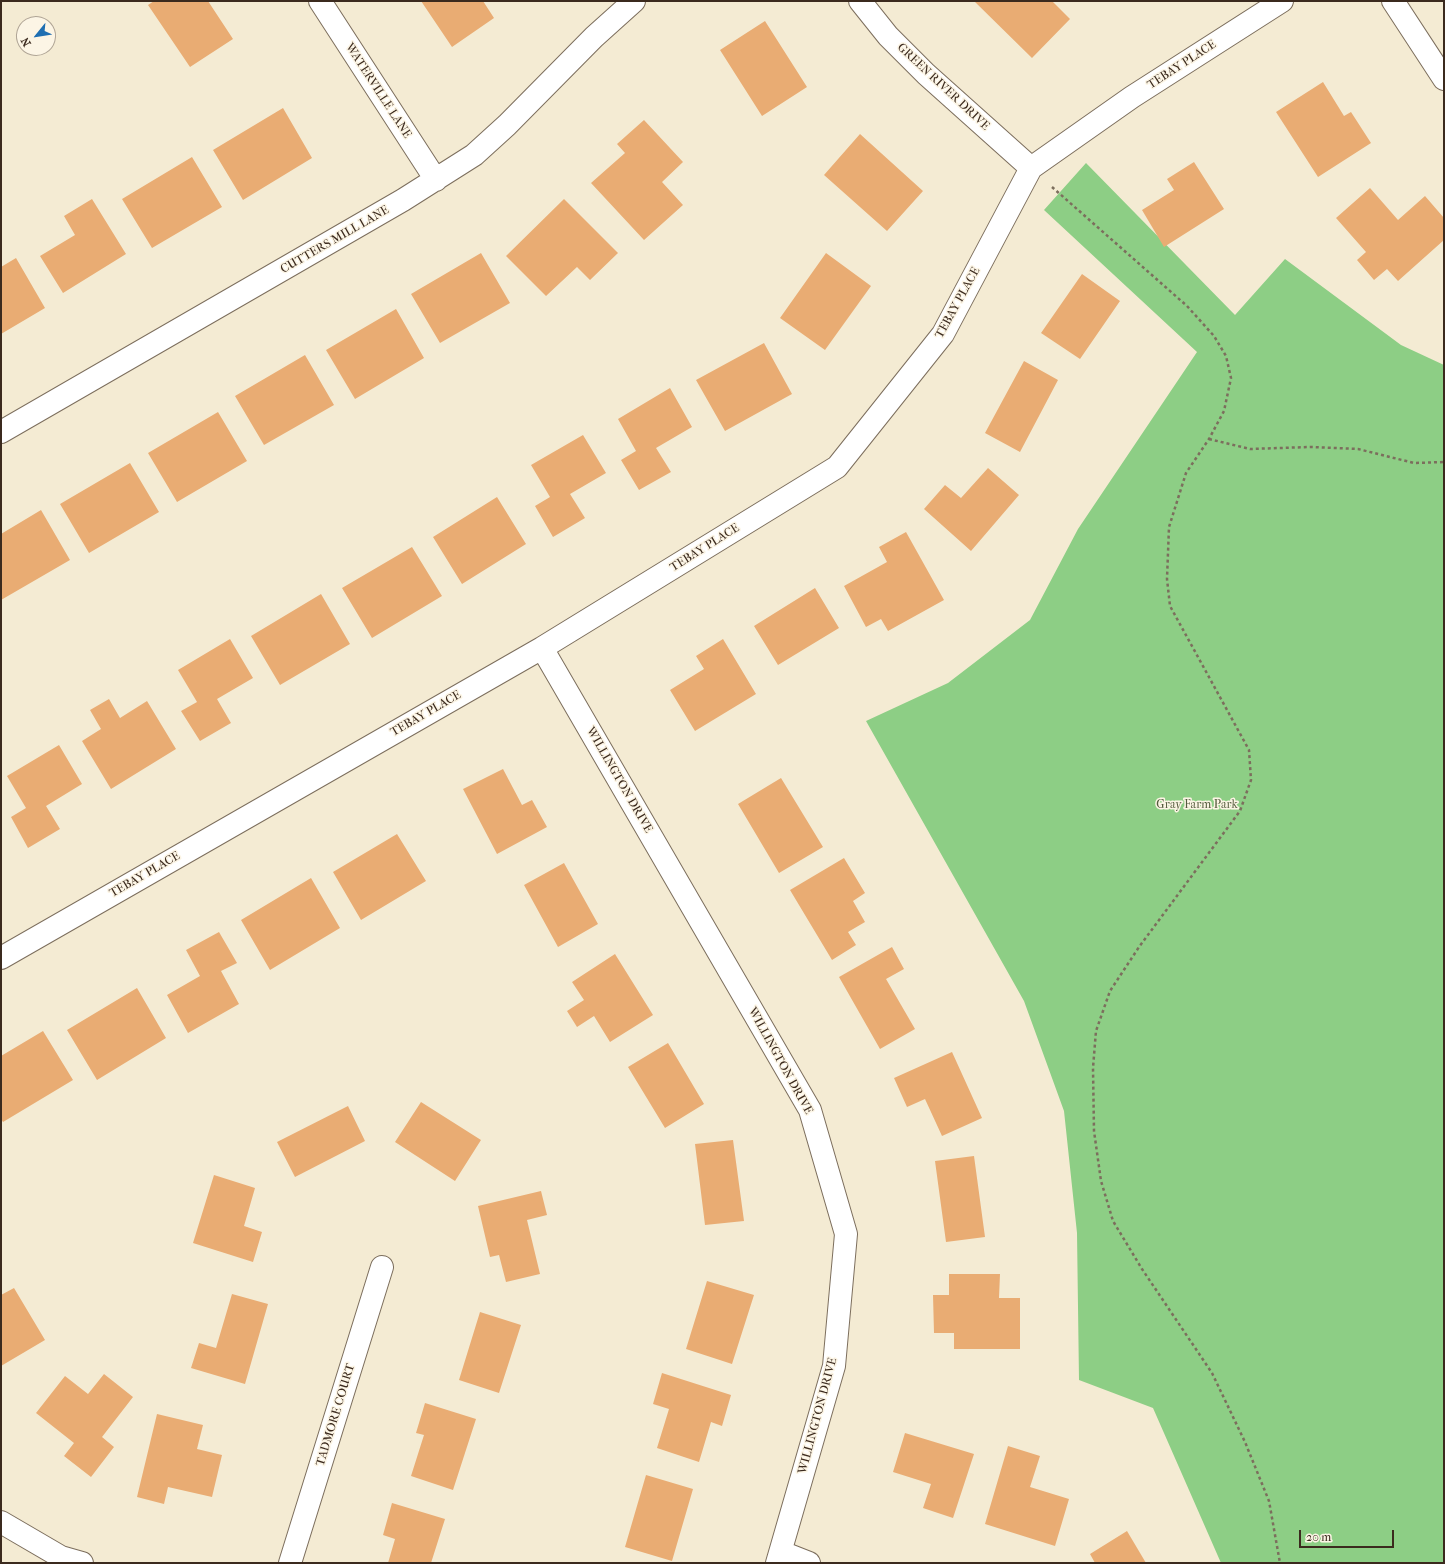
<!DOCTYPE html>
<html>
<head>
<meta charset="utf-8">
<style>
	body { margin:0 }
	#map { position:relative; width:1445px; height:1564px; overflow:hidden; background:#f4ebd3; font-family:"IM FELL French Canon",serif }
	canvas { display:block }
	.frame { position:absolute; inset:0; border:2px solid #3b2a1e; pointer-events:none }
	.north { position:absolute; left:16px; top:16px; width:40px; height:40px; box-sizing:border-box; background:#fcf5e5; border:1px solid #afa495; border-radius:50%; rotate:240deg; font-size:11px; font-weight:700; line-height:16px; text-align:center; color:#3b2a1e }
	.north::after { content:''; display:block; margin:auto; width:14px; height:18px; background:#1f6fb2; clip-path:polygon(50% 0,100% 100%,50% 72%,0 100%) }
	.scale { position:absolute; left:1299px; top:1530px; width:95px; height:18px; box-sizing:border-box; border:2px solid #3b2a1e; border-top:0; padding-left:5px; font-size:12px; line-height:14px; white-space:nowrap; color:#3b2a1e; -webkit-text-stroke:3px #fcf5e5; paint-order:stroke }
</style>
</head>
<body>
<div id="map">
<canvas width="1445" height="1564"></canvas>
<div class="frame"></div>
<div class="north">N</div>
<div class="scale">20 m</div>
</div>
<script>
const ctx = document.querySelector('canvas').getContext('2d');
ctx.lineJoin = 'round';
function fillPath(path, color) {
  ctx.fillStyle = color;
  ctx.fill(path, 'evenodd');
}
function poly(rows) {
  const path = new Path2D();
  for (const r of rows) {
    path.moveTo(r[0], r[1]);
    for (let i = 2; i < r.length; i += 2) path.lineTo(r[i], r[i + 1]);
  }
  return path;
}
function trace(path, color, width, dash) {
  ctx.strokeStyle = color;
  ctx.lineWidth = width;
  ctx.lineCap = dash ? 'butt' : 'round';
  ctx.setLineDash(dash || []);
  ctx.stroke(path);
}
function write(font, color, halo, rows, align = 'center') {
  ctx.font = font + ' "IM FELL French Canon",serif';
  ctx.lineWidth = 3;
  ctx.setLineDash([]);
  ctx.textBaseline = 'middle';
  ctx.strokeStyle = halo;
  ctx.fillStyle = color;
  for (const [text, x, y, turn = 0] of rows) {
    ctx.save();
    ctx.translate(x, y);
    ctx.rotate((+turn || 0) * Math.PI / 180);
    ctx.textAlign = isNaN(turn) ? turn : align;
    if (halo) ctx.strokeText(text, 0, 0);
    ctx.fillText(text, 0, 0);
    ctx.restore();
  }
}
fillPath(poly([
	[1086,163,1235,315,1285,259,1401,345,1444,365,1444,1563,1221,1563,1153,1408,1079,1380,1077,1233,1064,1111,1024,1001,866,721,948,683,1030,620,1078,529,1197,352,1044,210]
]), '#8dce85');
fillPath(poly([
	[154,1,208,1,233,39,190,67,148,5],
	[421,1,483,1,494,18,452,47],
	[974,1,1052,1,1070,19,1032,58],
	[765,21,807,87,762,116,720,50],
	[1323,82,1344,116,1351,112,1371,143,1318,177,1276,112],
	[283,108,312,158,243,200,213,150],
	[644,120,683,162,662,182,683,205,644,240,591,183,625,153,617,144],
	[860,134,923,191,887,231,824,175],
	[192,157,222,207,152,248,122,199],
	[1194,162,1224,209,1164,247,1142,210,1174,190,1167,179],
	[1370,188,1398,220,1425,196,1444,218,1444,240,1398,281,1387,269,1374,280,1357,260,1366,252,1336,218],
	[92,199,126,254,63,293,40,256,75,235,64,216],
	[564,199,618,253,590,280,577,267,546,296,506,256],
	[481,253,510,303,440,343,411,294],
	[826,253,871,286,825,350,780,318],
	[16,258,45,308,1,334,1,267],
	[1082,274,1120,301,1080,359,1041,333],
	[396,309,424,358,355,399,326,350],
	[764,343,792,394,725,431,696,380],
	[305,355,334,405,264,445,235,396],
	[1024,361,1058,380,1020,452,985,433],
	[670,388,692,427,656,448,671,472,639,490,621,460,636,451,618,419],
	[218,412,247,461,177,502,148,453],
	[583,435,606,473,570,494,585,518,553,537,535,506,550,497,531,465],
	[130,463,159,512,89,553,60,504],
	[988,468,1019,495,971,551,924,509,945,485,961,498],
	[497,497,526,544,462,584,433,537],
	[41,510,70,560,1,600,1,534],
	[906,532,944,600,888,631,881,619,866,627,844,586,887,562,879,547],
	[412,547,442,596,372,638,342,588],
	[815,588,839,628,778,665,754,626],
	[321,594,350,644,280,685,251,636],
	[230,639,253,678,217,699,231,723,200,741,181,711,197,702,178,670],
	[723,639,756,694,695,731,670,690,704,669,696,656],
	[109,699,120,718,147,701,176,749,111,789,82,741,101,729,90,710],
	[59,745,82,784,46,806,60,829,28,848,11,817,26,808,7,776],
	[503,769,522,805,532,800,547,827,497,854,463,789],
	[781,778,823,847,779,873,738,804],
	[397,834,426,881,361,920,333,872],
	[844,858,865,893,853,901,865,922,848,932,856,945,832,960,790,890],
	[564,863,598,924,558,947,524,885],
	[311,878,340,928,270,970,241,920],
	[219,932,237,963,221,971,239,1004,188,1033,167,995,200,976,186,950],
	[892,947,904,969,886,979,915,1029,880,1049,839,977],
	[615,954,653,1015,610,1042,594,1016,577,1027,567,1011,584,1000,572,982],
	[137,988,166,1038,97,1080,67,1030],
	[43,1031,73,1080,3,1122,1,1119,1,1056],
	[668,1043,704,1104,665,1128,628,1067],
	[952,1052,982,1118,942,1136,925,1099,907,1107,894,1078],
	[421,1102,481,1140,455,1181,395,1142],
	[348,1106,365,1141,295,1177,277,1142],
	[733,1140,744,1221,705,1225,695,1144],
	[974,1156,985,1237,946,1242,935,1161],
	[214,1175,255,1188,244,1226,262,1232,253,1262,193,1243],
	[541,1191,547,1215,527,1220,540,1274,506,1282,499,1255,490,1257,478,1206],
	[949,1274,1000,1274,999,1298,1020,1298,1020,1349,954,1349,954,1333,934,1333,933,1295,949,1295],
	[707,1281,754,1295,732,1364,686,1349],
	[14,1288,45,1340,1,1366,1,1295],
	[232,1294,268,1304,245,1384,191,1368,199,1343,216,1348],
	[480,1312,521,1325,499,1393,459,1380],
	[662,1373,731,1395,722,1426,711,1422,699,1462,657,1448,669,1409,653,1404],
	[104,1374,133,1397,102,1437,114,1447,91,1477,64,1456,74,1443,36,1413,65,1376,88,1394],
	[425,1403,476,1419,453,1490,411,1476,424,1435,416,1433],
	[157,1414,203,1425,197,1449,222,1455,212,1497,168,1487,164,1504,137,1497],
	[905,1433,974,1454,953,1518,923,1508,931,1484,893,1472],
	[1008,1446,1040,1456,1030,1487,1069,1499,1055,1546,985,1524],
	[646,1475,693,1489,672,1561,625,1547],
	[392,1503,445,1519,431,1563,388,1563,395,1539,383,1535],
	[1127,1531,1146,1563,1095,1563,1090,1554]
]), '#e9ac73');
const minor = poly([
	[320,1,436,180],
	[860,1,888,36,926,74,1031,168],
	[1393,1,1444,79],
	[1,432,403,200,474,155,507,125,594,37,634,1],
	[542,648,810,1110,846,1234,834,1366,777,1563],
	[1,958,542,648,837,467,943,334,1031,168,1132,97,1282,1],
	[1,1522,61,1557,82,1563],
	[781,1552,809,1563],
	[290,1563,382,1267]
]);
trace(minor, '#7c6e5d', 24);
trace(poly([
	[1052,187,1187,306,1214,336,1226,356,1231,378,1224,411,1209,439,1186,473,1169,527,1167,579,1170,606,1249,750,1251,780,1240,811,1139,947,1110,991,1096,1031,1093,1068,1094,1131,1101,1181,1113,1221,1142,1269,1212,1373,1245,1442,1269,1501,1280,1563],
	[1209,439,1250,449,1310,447,1358,449,1414,463,1444,462]
]), '#7c6e5d', 2.5, [3, 3]);
trace(minor, '#fff', 22);
write('12px', '#3b2a1e', '#fcf5e5', [
	["TEBAY PLACE",1182,65,-33],
	["GREEN RIVER DRIVE",943,87,43],
	["WATERVILLE LANE",378,91,57],
	["CUTTERS MILL LANE",335,240,-30],
	["TEBAY PLACE",958,303,-61],
	["TEBAY PLACE",705,548,-32],
	["TEBAY PLACE",426,714,-30],
	["WILLINGTON DRIVE",619,780,60],
	["TEBAY PLACE",145,875,-30],
	["WILLINGTON DRIVE",780,1061,61],
	["TADMORE COURT",336,1415,-73],
	["WILLINGTON DRIVE",818,1416,-75]
]);
write('12px', '#545b3d', '#fcf5e5', [
	["Gray Farm Park",1197,805]
]);
</script>
</body>
</html>
